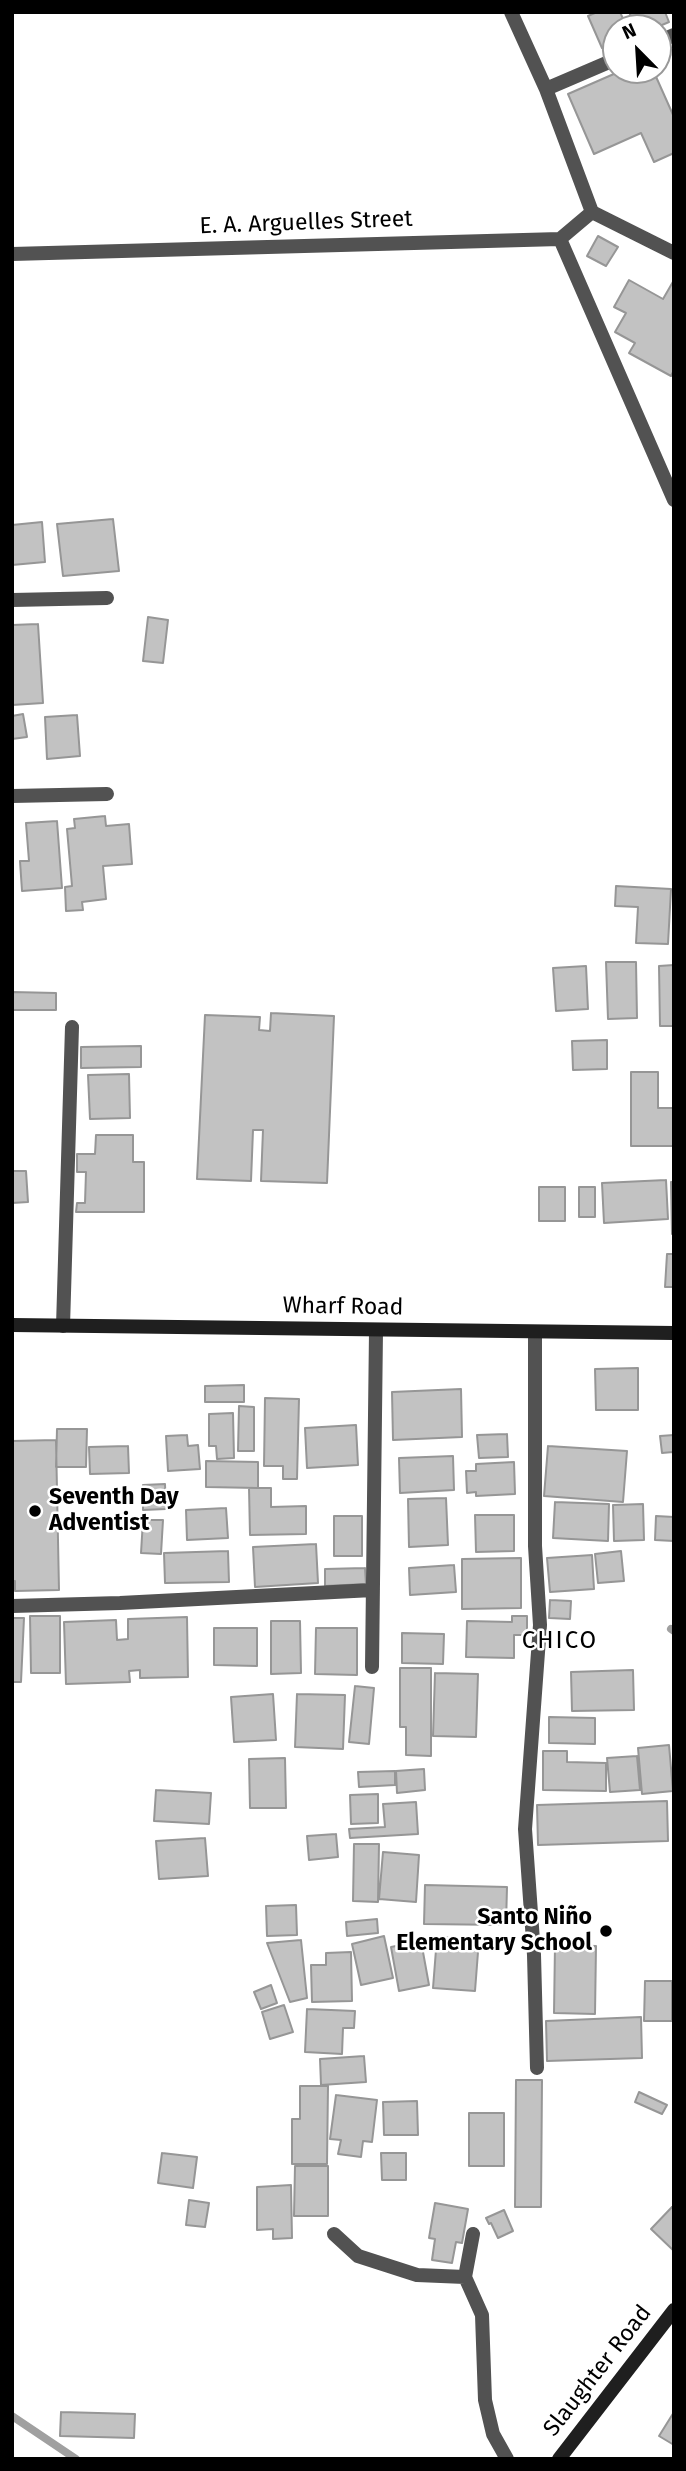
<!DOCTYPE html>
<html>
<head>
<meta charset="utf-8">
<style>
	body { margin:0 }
	#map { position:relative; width:686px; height:2471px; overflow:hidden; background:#fff; font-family:"Fira Sans",sans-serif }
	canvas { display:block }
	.frame { position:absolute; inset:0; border:14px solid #000; pointer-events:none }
	.north { position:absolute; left:602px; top:14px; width:70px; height:70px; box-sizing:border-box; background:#fff; border:2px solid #999; border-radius:50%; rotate:336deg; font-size:19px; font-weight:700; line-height:28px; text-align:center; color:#000 }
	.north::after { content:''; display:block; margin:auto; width:24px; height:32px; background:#000; clip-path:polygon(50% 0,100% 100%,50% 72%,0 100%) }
</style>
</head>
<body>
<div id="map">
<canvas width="686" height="2471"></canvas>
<div class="frame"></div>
<div class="north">N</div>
</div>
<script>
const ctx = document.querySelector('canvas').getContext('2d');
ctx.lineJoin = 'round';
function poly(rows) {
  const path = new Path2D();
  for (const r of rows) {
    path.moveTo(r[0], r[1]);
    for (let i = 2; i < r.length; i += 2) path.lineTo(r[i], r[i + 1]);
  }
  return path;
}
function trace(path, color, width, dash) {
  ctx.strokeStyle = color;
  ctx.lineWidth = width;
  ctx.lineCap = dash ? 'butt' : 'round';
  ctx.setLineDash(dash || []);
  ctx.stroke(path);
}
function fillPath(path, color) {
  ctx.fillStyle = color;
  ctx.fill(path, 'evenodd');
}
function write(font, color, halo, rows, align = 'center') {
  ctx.font = font + ' "Fira Sans",sans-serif';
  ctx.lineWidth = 5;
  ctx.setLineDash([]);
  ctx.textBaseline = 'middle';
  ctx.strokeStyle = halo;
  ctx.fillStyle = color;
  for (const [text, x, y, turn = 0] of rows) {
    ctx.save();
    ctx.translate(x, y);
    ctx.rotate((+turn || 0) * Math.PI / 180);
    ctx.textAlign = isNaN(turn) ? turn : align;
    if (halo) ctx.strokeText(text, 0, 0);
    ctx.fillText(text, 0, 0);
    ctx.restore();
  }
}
trace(poly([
	[671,1629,674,1631],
	[12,2416,76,2459]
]), '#a0a0a0', 8);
const building = poly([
	[597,12,620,12,627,28,616,28,616,42,602,48,588,16,597,12],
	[629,12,665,12,669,22,655,28,636,28,629,12],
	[623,70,653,70,674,117,674,153,654,162,641,133,594,154,568,94,623,70],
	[598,236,618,247,606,266,587,256,598,236],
	[629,280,663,299,674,280,674,370,671,376,629,353,635,343,615,332,626,313,614,307,629,280],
	[113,519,119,571,63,576,57,524,113,519],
	[42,522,45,562,12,565,12,525,42,522],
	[148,617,168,620,163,663,143,661,148,617],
	[38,624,43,703,12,705,12,625,38,624],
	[23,714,27,737,12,739,12,716,23,714],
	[77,715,80,756,47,759,45,717,77,715],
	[105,816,106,826,129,824,132,864,103,866,106,899,82,902,83,910,66,911,65,887,72,886,67,829,75,828,74,819,105,816],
	[57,821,62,888,22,891,20,861,29,861,26,823,57,821],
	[616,886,671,889,668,944,636,943,638,907,615,906,616,886],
	[606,962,636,962,637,1018,608,1019,606,962],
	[674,965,674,1026,660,1026,659,966,674,965],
	[586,966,588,1009,556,1011,553,968,586,966],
	[12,992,56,993,56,1010,12,1010,12,992],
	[271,1013,334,1016,327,1183,261,1181,263,1130,253,1130,251,1181,197,1179,205,1015,260,1017,259,1030,270,1031,271,1013],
	[607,1040,607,1069,573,1070,572,1041,607,1040],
	[141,1046,141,1067,81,1068,81,1047,141,1046],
	[631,1072,658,1072,658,1108,674,1108,674,1146,631,1146,631,1072],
	[129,1074,130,1118,90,1119,88,1075,129,1074],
	[96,1135,133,1135,133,1162,144,1162,144,1212,76,1212,77,1203,85,1203,86,1172,77,1172,77,1154,95,1154,96,1135],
	[12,1171,26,1171,28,1202,12,1203,12,1171],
	[666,1180,668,1219,604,1223,602,1183,666,1180],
	[671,1182,674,1182,674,1234,672,1234,671,1182],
	[539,1187,565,1187,565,1221,539,1221,539,1187],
	[579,1187,595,1187,595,1217,579,1217,579,1187],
	[667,1254,674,1254,674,1287,665,1287,667,1254],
	[638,1368,638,1410,596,1410,595,1369,638,1368],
	[244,1385,244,1402,205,1402,205,1386,244,1385],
	[461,1389,462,1437,393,1440,392,1392,461,1389],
	[265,1398,299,1399,297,1479,283,1479,283,1466,264,1466,265,1398],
	[239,1406,254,1407,254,1451,238,1451,239,1406],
	[233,1413,234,1458,217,1459,216,1446,209,1446,209,1414,233,1413],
	[356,1425,358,1465,307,1468,305,1428,356,1425],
	[57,1429,87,1429,86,1467,56,1467,57,1429],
	[507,1434,508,1457,479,1458,477,1435,507,1434],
	[187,1435,188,1446,198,1445,200,1469,168,1471,166,1436,187,1435],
	[674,1435,674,1454,673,1452,662,1453,660,1436,674,1435],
	[56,1440,59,1590,15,1591,15,1581,12,1581,12,1441,56,1440],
	[128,1446,129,1473,90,1474,89,1447,128,1446],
	[548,1446,627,1451,623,1502,544,1496,548,1446],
	[453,1456,454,1490,400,1493,399,1458,453,1456],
	[206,1461,258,1462,258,1488,206,1487,206,1461],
	[514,1462,515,1494,476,1496,476,1492,467,1493,466,1471,476,1471,476,1464,514,1462],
	[165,1484,166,1509,143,1510,143,1485,165,1484],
	[249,1488,271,1488,271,1507,306,1506,306,1534,250,1535,249,1488],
	[446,1498,448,1545,409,1547,408,1499,446,1498],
	[555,1502,609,1504,608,1541,553,1538,555,1502],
	[643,1504,644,1540,614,1541,613,1505,643,1504],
	[226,1508,228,1538,187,1540,186,1510,226,1508],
	[475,1515,514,1515,514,1551,476,1552,475,1515],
	[334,1516,362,1516,362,1556,334,1556,334,1516],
	[656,1516,674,1517,674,1541,655,1540,656,1516],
	[143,1520,163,1520,161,1554,141,1553,143,1520],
	[316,1544,318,1583,255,1587,253,1547,316,1544],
	[228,1551,229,1582,165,1583,164,1553,228,1551],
	[621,1551,624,1581,598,1583,595,1554,621,1551],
	[592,1555,594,1589,550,1592,547,1558,592,1555],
	[521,1558,521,1608,462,1609,462,1559,521,1558],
	[454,1565,456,1592,410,1595,409,1568,454,1565],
	[365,1568,366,1584,325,1586,325,1569,365,1568],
	[550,1600,571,1601,570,1619,549,1618,550,1600],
	[30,1616,60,1616,60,1673,31,1673,30,1616],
	[512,1616,527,1616,527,1635,514,1635,514,1658,466,1657,467,1621,512,1622,512,1616],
	[187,1617,188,1677,140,1678,140,1670,129,1671,130,1682,66,1684,64,1622,116,1620,117,1640,128,1639,128,1619,187,1617],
	[12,1618,24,1618,21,1682,12,1682,12,1618],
	[271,1621,300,1621,301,1673,271,1674,271,1621],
	[214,1628,257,1628,257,1666,214,1665,214,1628],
	[316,1628,357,1628,357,1675,315,1674,316,1628],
	[402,1633,444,1634,443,1664,402,1663,402,1633],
	[400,1668,431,1668,431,1756,406,1755,406,1727,400,1727,400,1668],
	[633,1670,634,1710,572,1711,571,1672,633,1670],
	[435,1673,478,1674,476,1737,433,1736,435,1673],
	[355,1686,374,1688,369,1744,349,1742,355,1686],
	[273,1694,276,1740,234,1742,231,1697,273,1694],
	[297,1694,345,1695,343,1749,295,1747,297,1694],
	[549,1717,595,1718,595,1744,549,1743,549,1717],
	[669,1745,673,1791,642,1794,638,1748,669,1745],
	[543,1751,567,1751,567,1762,606,1763,606,1791,543,1790,543,1751],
	[637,1756,640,1790,610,1792,607,1758,637,1756],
	[285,1758,286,1808,250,1808,249,1759,285,1758],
	[424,1769,425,1790,397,1793,396,1771,424,1769],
	[395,1771,395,1785,359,1787,358,1772,395,1771],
	[156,1790,211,1793,209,1824,154,1821,156,1790],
	[378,1794,378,1823,351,1824,350,1795,378,1794],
	[667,1801,668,1841,538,1845,537,1805,667,1801],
	[416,1802,418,1834,350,1838,349,1829,385,1827,383,1804,416,1802],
	[336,1834,338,1857,309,1860,307,1836,336,1834],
	[205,1838,208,1876,159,1879,156,1841,205,1838],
	[354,1844,379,1844,378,1902,353,1901,354,1844],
	[383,1852,419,1855,416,1902,379,1899,383,1852],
	[425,1885,507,1887,506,1925,424,1924,425,1885],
	[296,1905,297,1935,267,1936,266,1906,296,1905],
	[377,1919,378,1933,347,1936,346,1922,377,1919],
	[384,1936,393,1978,361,1985,352,1944,384,1936],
	[437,1937,479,1939,475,1991,433,1988,437,1937],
	[301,1940,307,1998,290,2002,267,1943,301,1940],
	[421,1941,429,1985,399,1991,391,1947,421,1941],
	[555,1945,596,1946,595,2014,554,2013,555,1945],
	[351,1952,352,2001,312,2002,311,1965,326,1965,326,1953,351,1952],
	[645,1981,672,1981,672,2021,644,2021,645,1981],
	[271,1985,277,2003,261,2009,254,1992,271,1985],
	[284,2005,293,2032,270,2039,262,2012,284,2005],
	[307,2009,355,2011,354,2028,343,2028,342,2054,305,2052,307,2009],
	[641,2017,642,2058,547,2061,546,2021,641,2017],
	[364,2056,366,2082,321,2085,320,2059,364,2056],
	[516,2080,542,2080,541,2207,515,2207,516,2080],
	[300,2086,328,2086,327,2164,292,2164,292,2119,300,2119,300,2086],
	[639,2092,667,2105,662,2114,635,2102,639,2092],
	[336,2095,377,2100,372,2142,363,2141,361,2157,338,2154,341,2140,330,2139,336,2095],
	[417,2101,418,2135,384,2135,383,2102,417,2101],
	[469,2113,504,2113,504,2166,469,2166,469,2113],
	[162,2153,197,2157,193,2188,158,2183,162,2153],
	[381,2153,406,2153,406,2180,382,2180,381,2153],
	[295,2166,328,2166,328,2216,294,2216,295,2166],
	[291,2185,292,2238,273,2239,273,2229,257,2230,257,2187,291,2185],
	[189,2200,209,2203,205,2227,186,2225,189,2200],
	[435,2203,468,2209,462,2243,456,2242,452,2263,432,2260,435,2239,429,2238,435,2203],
	[672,2207,674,2209,674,2251,651,2229,672,2207],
	[504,2210,513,2231,498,2238,491,2223,489,2224,486,2218,504,2210],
	[61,2412,135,2414,134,2438,60,2436,61,2412],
	[674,2412,674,2445,659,2436,674,2412]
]);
fillPath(building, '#c2c2c2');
trace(building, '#969696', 2);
trace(poly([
	[511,12,546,89,592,212,674,253],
	[658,42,674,35],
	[546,89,616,59],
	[560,239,674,500],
	[12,254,560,239,592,212],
	[12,600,107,598],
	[12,796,107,794],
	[63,1326,72,1027],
	[535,1333,535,1546,540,1625,525,1829,534,1955,537,2068],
	[12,1606,120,1603,373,1590],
	[372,1667,376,1331],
	[334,2234,358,2256,417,2275,465,2277],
	[473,2234,465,2277,482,2315,485,2400,493,2434,507,2459]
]), '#525252', 14);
trace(poly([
	[12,1325,674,1333],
	[559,2459,674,2310]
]), '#1f1f1f', 14);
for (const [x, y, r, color] of [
	[35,1511,7,"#000"],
	[606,1931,7,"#000"]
]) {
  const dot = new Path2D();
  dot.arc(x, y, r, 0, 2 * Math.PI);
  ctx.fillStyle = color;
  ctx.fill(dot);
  trace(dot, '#fff', 2.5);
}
write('23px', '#000', '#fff', [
	["E. A. Arguelles Street",306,223,-2],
	["Wharf Road",343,1307,1],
	["Slaughter Road",598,2371,-52]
]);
write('bold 23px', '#000', '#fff', [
	["Seventh Day",49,1498],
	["Adventist",49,1524],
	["Santo Niño",592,1918,"right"],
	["Elementary School",592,1944,"right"]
], 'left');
ctx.letterSpacing = '2px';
write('24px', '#000', '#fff', [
	["CHICO",560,1641]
]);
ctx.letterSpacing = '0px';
</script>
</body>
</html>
